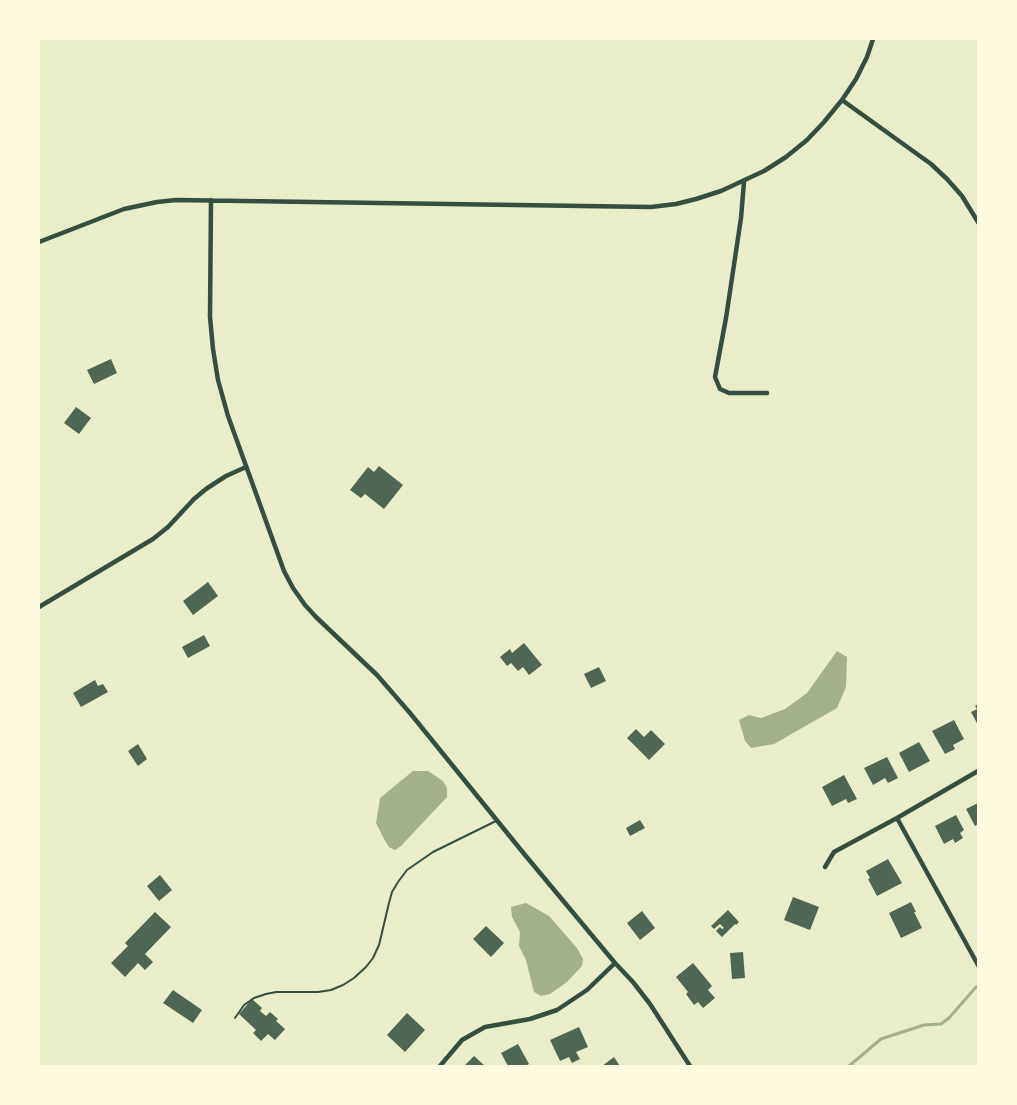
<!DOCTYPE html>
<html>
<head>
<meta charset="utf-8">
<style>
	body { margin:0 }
	#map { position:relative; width:1017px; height:1105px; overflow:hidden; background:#e9edc9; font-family:Ubuntu,sans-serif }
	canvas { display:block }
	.frame { position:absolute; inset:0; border:40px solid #fefae0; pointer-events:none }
</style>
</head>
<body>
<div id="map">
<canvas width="1017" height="1105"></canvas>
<div class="frame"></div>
</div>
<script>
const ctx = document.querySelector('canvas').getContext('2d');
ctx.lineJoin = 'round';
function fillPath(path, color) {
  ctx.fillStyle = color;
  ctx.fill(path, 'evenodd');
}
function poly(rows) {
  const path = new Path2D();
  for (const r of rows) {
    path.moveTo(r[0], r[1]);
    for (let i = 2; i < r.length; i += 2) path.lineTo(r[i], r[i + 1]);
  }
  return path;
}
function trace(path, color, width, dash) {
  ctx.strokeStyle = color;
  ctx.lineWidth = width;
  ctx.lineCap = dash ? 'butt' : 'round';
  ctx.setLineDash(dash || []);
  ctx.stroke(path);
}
fillPath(poly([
	[837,651,847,657,846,687,837,708,774,744,751,748,745,741,739,720,749,715,761,718,785,709,807,693],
	[413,771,428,771,443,781,447,788,447,797,401,846,395,850,389,847,384,839,376,823,380,798],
	[526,903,549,916,577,948,583,959,582,966,567,982,550,994,541,996,534,992,526,960,519,946,520,932,512,917,511,907]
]), '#a3b18a');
trace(poly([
	[849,1066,881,1039,924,1025,941,1024,949,1018,976,987]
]), '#a3b18a', 3);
fillPath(poly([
	[111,359,117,373,94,384,87,370],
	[76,407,91,418,79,434,64,423],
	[379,466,403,485,384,509,365,494,361,498,350,490,368,467,374,472],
	[208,582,218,596,193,615,183,601],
	[204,635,210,646,188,658,182,647],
	[524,643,542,665,529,675,523,667,518,671,511,663,507,666,500,657,510,649,512,653],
	[599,667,606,681,591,688,584,674],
	[95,680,98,686,103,684,108,692,81,707,73,693],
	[978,704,978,725,971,712,977,709,975,706],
	[954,720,964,739,953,745,955,749,945,754,932,731],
	[636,729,644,737,651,730,665,744,649,760,627,738],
	[919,742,930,761,909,772,899,753],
	[138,744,147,759,138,766,128,751],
	[887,757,898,778,888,783,885,778,873,785,864,768],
	[844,775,857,799,848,803,846,799,832,806,822,787],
	[978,803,978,824,975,826,966,809],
	[956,815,964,830,960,833,963,838,955,843,953,839,944,844,935,826],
	[640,820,645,828,630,836,626,828],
	[888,859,902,883,877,896,868,879,870,878,866,871],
	[160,875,172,890,159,901,147,886],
	[793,897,819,907,810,930,784,920],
	[911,902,916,912,914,912,922,928,901,938,889,913],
	[728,910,739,922,736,925,735,924,722,937,716,931,720,927,722,929,724,928,720,924,714,929,711,926],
	[642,911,655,928,640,940,627,923],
	[155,912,171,927,145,954,153,962,145,970,138,963,125,977,111,963,128,946,125,943],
	[486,926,504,943,491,957,473,939],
	[743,952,745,978,732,979,730,953],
	[693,963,712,986,708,990,715,998,703,1008,698,1002,694,1005,686,994,688,992,676,977],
	[173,990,202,1010,193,1023,163,1003],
	[252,999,262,1008,260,1011,266,1016,270,1012,278,1019,276,1021,285,1029,275,1040,268,1034,261,1041,253,1033,256,1030,239,1014],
	[407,1013,425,1030,405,1052,387,1035],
	[579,1027,588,1047,576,1052,580,1059,572,1063,569,1057,560,1061,550,1040],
	[518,1044,529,1064,525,1066,508,1066,501,1053],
	[474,1056,485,1066,464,1066],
	[614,1057,620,1066,602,1066]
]), '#4f6655');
trace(poly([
	[235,1018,244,1005,254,998,266,994,276,992,318,992,331,990,343,985,354,978,366,967,373,958,379,945,389,903,392,892,398,882,407,870,433,852,496,821]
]), '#344e41', 2);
trace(poly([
	[842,100,931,164,947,179,962,196,978,222],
	[744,182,741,218,726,318,715,377,720,389,729,393,767,393],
	[211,200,210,317,213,349,218,380,228,416,284,571,293,588,305,605,316,617,377,675,410,713,525,855,615,963,633,982,650,1004,690,1066],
	[39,242,124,209,157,202,176,200,651,207,676,204,696,199,721,191,764,171,786,157,807,140,824,122,842,100,856,79,867,57,873,39],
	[39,607,153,539,168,527,194,499,206,489,226,476,246,467],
	[897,818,978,965],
	[825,867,834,852,897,818,978,771],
	[440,1066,462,1040,485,1027,530,1019,557,1010,587,990,615,963]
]), '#344e41', 4.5);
</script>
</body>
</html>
